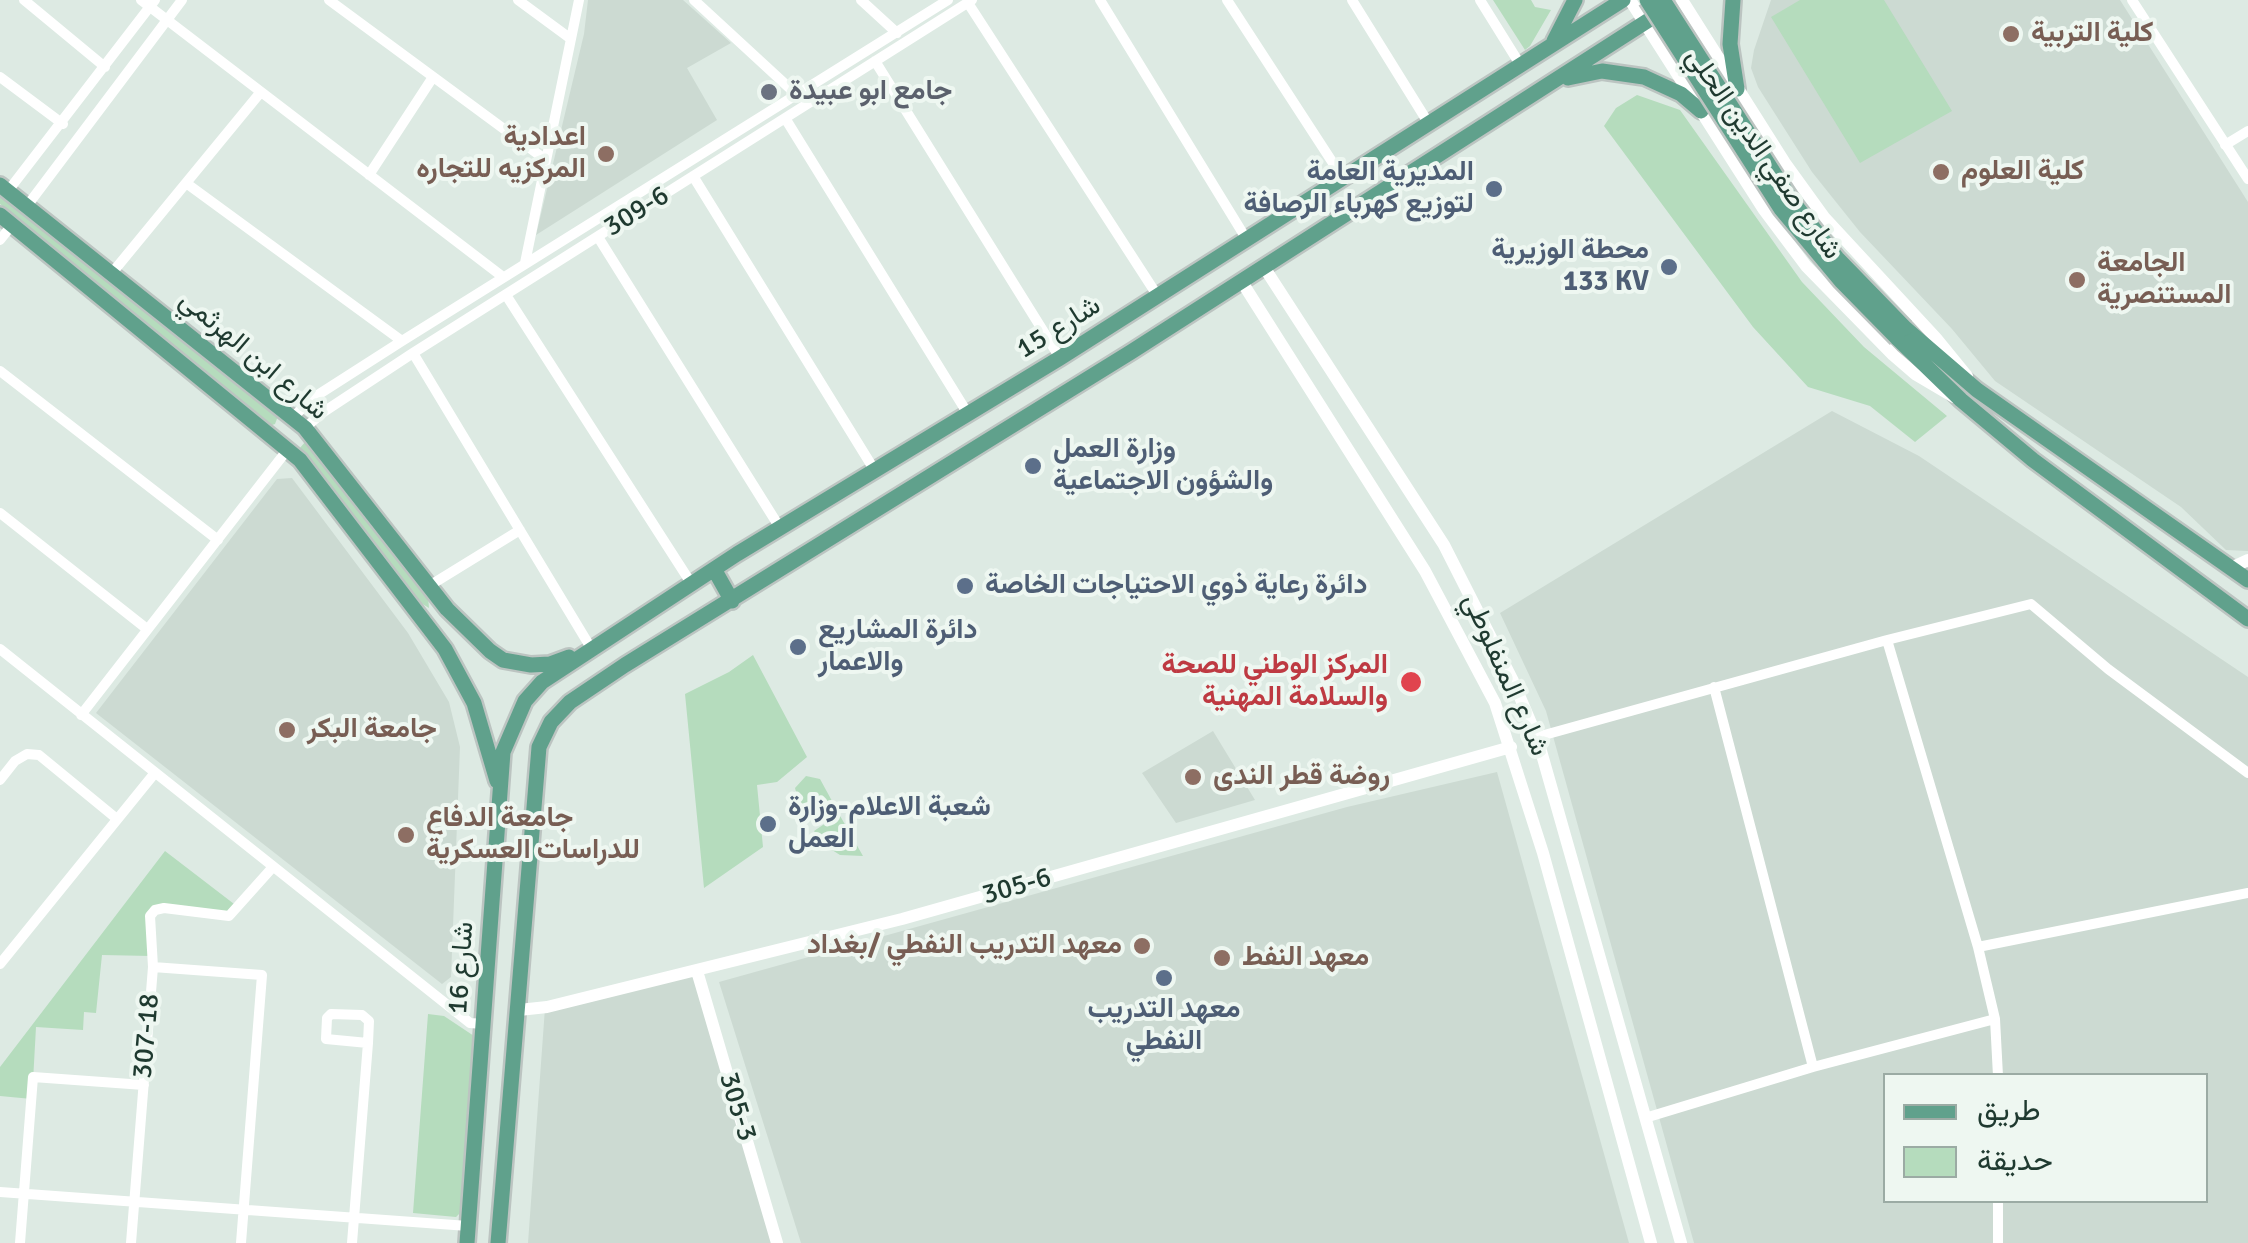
<!DOCTYPE html>
<html>
<head>
<meta charset="utf-8">
<style>
	body { margin:0 }
	#map { position:relative; width:2248px; height:1243px; overflow:hidden; background:#ddeae3; font-family:Signika,Vazirmatn,sans-serif }
	canvas { display:block }
	.legend { position:absolute; left:1883px; top:1073px; width:325px; height:130px; box-sizing:border-box; background:#eef7f1; border:2px solid #9baba4; margin:0; padding:12px 18px; list-style:none; font-size:30px; color:#1f3a30 }
	.legend li { display:flex; align-items:center; gap:20px; height:50px }
	.legend b { width:50px; border:2px solid #9baba4 }
</style>
</head>
<body>
<div id="map">
<canvas width="2248" height="1243"></canvas>
<ul class="legend">
<li><b style="height:12px;background:#60a18c"></b>طريق</li>
<li><b style="height:28px;background:#b5dcbd"></b>حديقة</li>
</ul>
</div>
<script>
const ctx = document.querySelector('canvas').getContext('2d');
ctx.lineJoin = 'round';
function fillPath(path, color) {
  ctx.fillStyle = color;
  ctx.fill(path, 'evenodd');
}
function poly(rows) {
  const path = new Path2D();
  for (const r of rows) {
    path.moveTo(r[0], r[1]);
    for (let i = 2; i < r.length; i += 2) path.lineTo(r[i], r[i + 1]);
  }
  return path;
}
function trace(path, color, width, dash) {
  ctx.strokeStyle = color;
  ctx.lineWidth = width;
  ctx.lineCap = dash ? 'butt' : 'round';
  ctx.setLineDash(dash || []);
  ctx.stroke(path);
}
function write(font, color, halo, rows, align = 'center') {
  ctx.font = font + ' Signika,Vazirmatn,sans-serif';
  ctx.lineWidth = 8;
  ctx.setLineDash([]);
  ctx.textBaseline = 'middle';
  ctx.strokeStyle = halo;
  ctx.fillStyle = color;
  for (const [text, x, y, turn = 0] of rows) {
    ctx.save();
    ctx.translate(x, y);
    ctx.rotate((+turn || 0) * Math.PI / 180);
    ctx.textAlign = isNaN(turn) ? turn : align;
    if (halo) ctx.strokeText(text, 0, 0);
    ctx.fillText(text, 0, 0);
    ctx.restore();
  }
}
fillPath(poly([
	[588,0,683,0,731,43,687,68,717,120,536,235,584,34],
	[1771,0,2120,0,2248,202,2248,551,2226,550,2181,507,1995,381,1952,329,1860,232,1812,172,1758,87,1751,68,1754,50],
	[1832,411,1919,456,2248,677,2248,1243,1694,1243,1546,711,1500,613],
	[1886,1076,2206,1076,2206,1200,1886,1200],
	[292,478,408,633,449,702,460,747,451,977,442,984,96,713,277,479],
	[1213,731,1255,800,1176,823,1142,773],
	[1497,772,1629,1243,801,1243,719,982,1347,807],
	[697,971,777,1243,528,1243,545,1008]
]), '#ccdad2');
fillPath(poly([
	[1493,0,1531,0,1535,7,1551,10,1530,46,1525,50],
	[1800,0,1884,0,1952,111,1860,163,1771,17],
	[1637,95,1680,110,1802,282,1864,347,1947,416,1915,442,1870,406,1808,387,1753,327,1604,126,1616,108],
	[0,193,278,416,275,424,272,425,0,204],
	[306,441,428,596,429,608,416,600,299,449],
	[753,655,807,757,777,782,757,785,763,847,704,888,685,694,729,672],
	[806,776,820,779,832,801,803,819,795,788],
	[839,814,863,856,840,855,824,845,814,831],
	[165,851,238,907,234,912,155,910,151,956,102,955,96,1013,84,1012,83,1030,36,1027,32,1099,0,1096,0,1067],
	[428,1014,444,1016,474,1036,461,1212,456,1217,413,1213]
]), '#b5dcbd');
const primary = poly([
	[1733,0,1730,44,1737,89],
	[1554,41,1575,0],
	[1568,78,1602,71,1644,77,1681,94,1701,111],
	[0,185,305,428,447,609,490,651,503,660,531,665,550,664,569,657],
	[0,215,300,460,445,649,474,703,497,781],
	[1905,328,1977,390,2248,580],
	[1897,338,1961,400,2033,460,2248,619],
	[714,569,732,601],
	[467,1243,503,752,525,701,542,682,737,554,1060,358,1623,0],
	[498,1243,539,747,551,722,570,702,625,665,1131,352,1652,18]
]);
trace(primary, '#bcc4c1', 20);
trace(poly([
	[24,0,105,67],
	[141,0,503,277],
	[329,0,546,160],
	[518,0,571,39],
	[694,0,797,95],
	[861,0,897,33],
	[1100,0,1247,240],
	[1227,0,1344,180],
	[1352,0,1429,124],
	[1480,0,1521,66],
	[2132,0,2248,179],
	[968,3,1157,295],
	[875,61,1060,358],
	[0,77,63,124],
	[785,118,968,414],
	[2225,145,2248,131],
	[369,175,433,77],
	[693,176,875,471],
	[186,183,402,341],
	[8,191,155,0],
	[27,206,182,0],
	[598,237,780,528],
	[0,240,12,225],
	[525,263,579,0],
	[112,273,260,93],
	[506,295,691,583],
	[413,353,591,648],
	[0,371,218,540],
	[293,417,313,398,402,341,948,0],
	[305,428,322,413,413,353,972,0],
	[0,513,147,629],
	[429,586,520,530],
	[1887,640,1978,947,1995,1019,1998,1076],
	[0,649,465,1019,470,1023,483,1024],
	[1714,687,1813,1067],
	[81,715,288,449],
	[1537,737,1887,640,2031,604,2108,669,2248,773],
	[0,780,15,761,27,754,39,755,117,819],
	[1978,947,2248,893],
	[0,964,154,774],
	[153,967,150,916,155,910,164,908,229,916,272,868],
	[1645,1118,1813,1067,1995,1019],
	[0,1192,468,1226],
	[1998,1200,1998,1243],
	[20,1243,33,1077,144,1085],
	[131,1243,153,967,262,975,241,1243],
	[352,1243,368,1043,369,1021,362,1015,331,1014,327,1018,326,1039,368,1043]
]), '#fff', 10);
trace(poly([
	[1630,0,1764,210,1806,266,1893,355,1915,374,1954,397],
	[1682,0,1785,163,1824,217,1936,338,1967,376],
	[1264,267,1444,545,1513,681,1537,737,1681,1243],
	[1242,282,1425,571,1495,703,1543,853,1651,1243],
	[2231,568,2248,560],
	[697,971,777,1243],
	[519,1010,547,1007,902,919,1511,747]
]), '#fff', 12);
trace(primary, '#60a18c', 15);
const primaryBridge = poly([
	[1647,0,1781,209,1841,281,1897,338],
	[1663,0,1792,201,1837,258,1905,328]
]);
trace(primaryBridge, '#bcc4c1', 20, []);
trace(primaryBridge, '#60a18c', 15);
for (const [x, y, r, color] of [
	[2011,34,10,"#8d6e63"],
	[769,92,10,"#6b7280"],
	[606,154,10,"#8d6e63"],
	[1941,172,10,"#8d6e63"],
	[1494,189,10,"#5c6f8a"],
	[1669,267,10,"#5c6f8a"],
	[2077,280,10,"#8d6e63"],
	[1033,466,10,"#5c6f8a"],
	[965,586,10,"#5c6f8a"],
	[798,647,10,"#5c6f8a"],
	[1411,682,12,"#e0444e"],
	[287,730,10,"#8d6e63"],
	[1193,777,10,"#8d6e63"],
	[768,824,10,"#5c6f8a"],
	[406,835,10,"#8d6e63"],
	[1142,946,10,"#8d6e63"],
	[1222,958,10,"#8d6e63"],
	[1164,978,10,"#5c6f8a"]
]) {
  const dot = new Path2D();
  dot.arc(x, y, r, 0, 2 * Math.PI);
  ctx.fillStyle = color;
  ctx.fill(dot);
  trace(dot, '#eef7f1', 4);
}
write('bold 28px', '#785e54', '#eef7f1', [
	["كلية التربية",2031,34],
	["اعدادية",586,138,"right"],
	["المركزيه للتجاره",586,170,"right"],
	["كلية العلوم",1961,172],
	["الجامعة",2097,264],
	["المستنصرية",2097,296],
	["جامعة البكر",307,730],
	["روضة قطر الندى",1213,777],
	["جامعة الدفاع",426,819],
	["للدراسات العسكرية",426,851],
	["معهد التدريب النفطي /بغداد",1122,946,"right"],
	["معهد النفط",1242,958]
], 'left');
write('bold 28px', '#5b616d', '#eef7f1', [
	["جامع ابو عبيدة",789,92]
], 'left');
write('28px', '#1f3a30', '#eef7f1', [
	["شارع صفي الدين الحلي",1763,154,55],
	["309-6",637,212,-32],
	["شارع 15",1059,328,-32],
	["شارع ابن الهرثمي",253,356,40],
	["شارع المنفلوطي",1505,675,66],
	["305-6",1017,887,-16],
	["شارع 16",462,968,-86],
	["307-18",147,1036,-85],
	["305-3",737,1107,73]
]);
write('bold 28px', '#4e5e75', '#eef7f1', [
	["المديرية العامة",1474,173,"right"],
	["لتوزيع كهرباء الرصافة",1474,205,"right"],
	["محطة الوزيرية",1649,251,"right"],
	["133 KV",1649,283,"right"],
	["وزارة العمل",1053,450],
	["والشؤون الاجتماعية",1053,482],
	["دائرة رعاية ذوي الاحتياجات الخاصة",985,586],
	["دائرة المشاريع",818,631],
	["والاعمار",818,663],
	["شعبة الاعلام-وزارة",788,808],
	["العمل",788,840],
	["معهد التدريب",1164,1010,"center"],
	["النفطي",1164,1042,"center"]
], 'left');
write('bold 28px', '#be3a42', '#eef7f1', [
	["المركز الوطني للصحة",1388,666],
	["والسلامة المهنية",1388,698]
], 'right');
</script>
</body>
</html>
